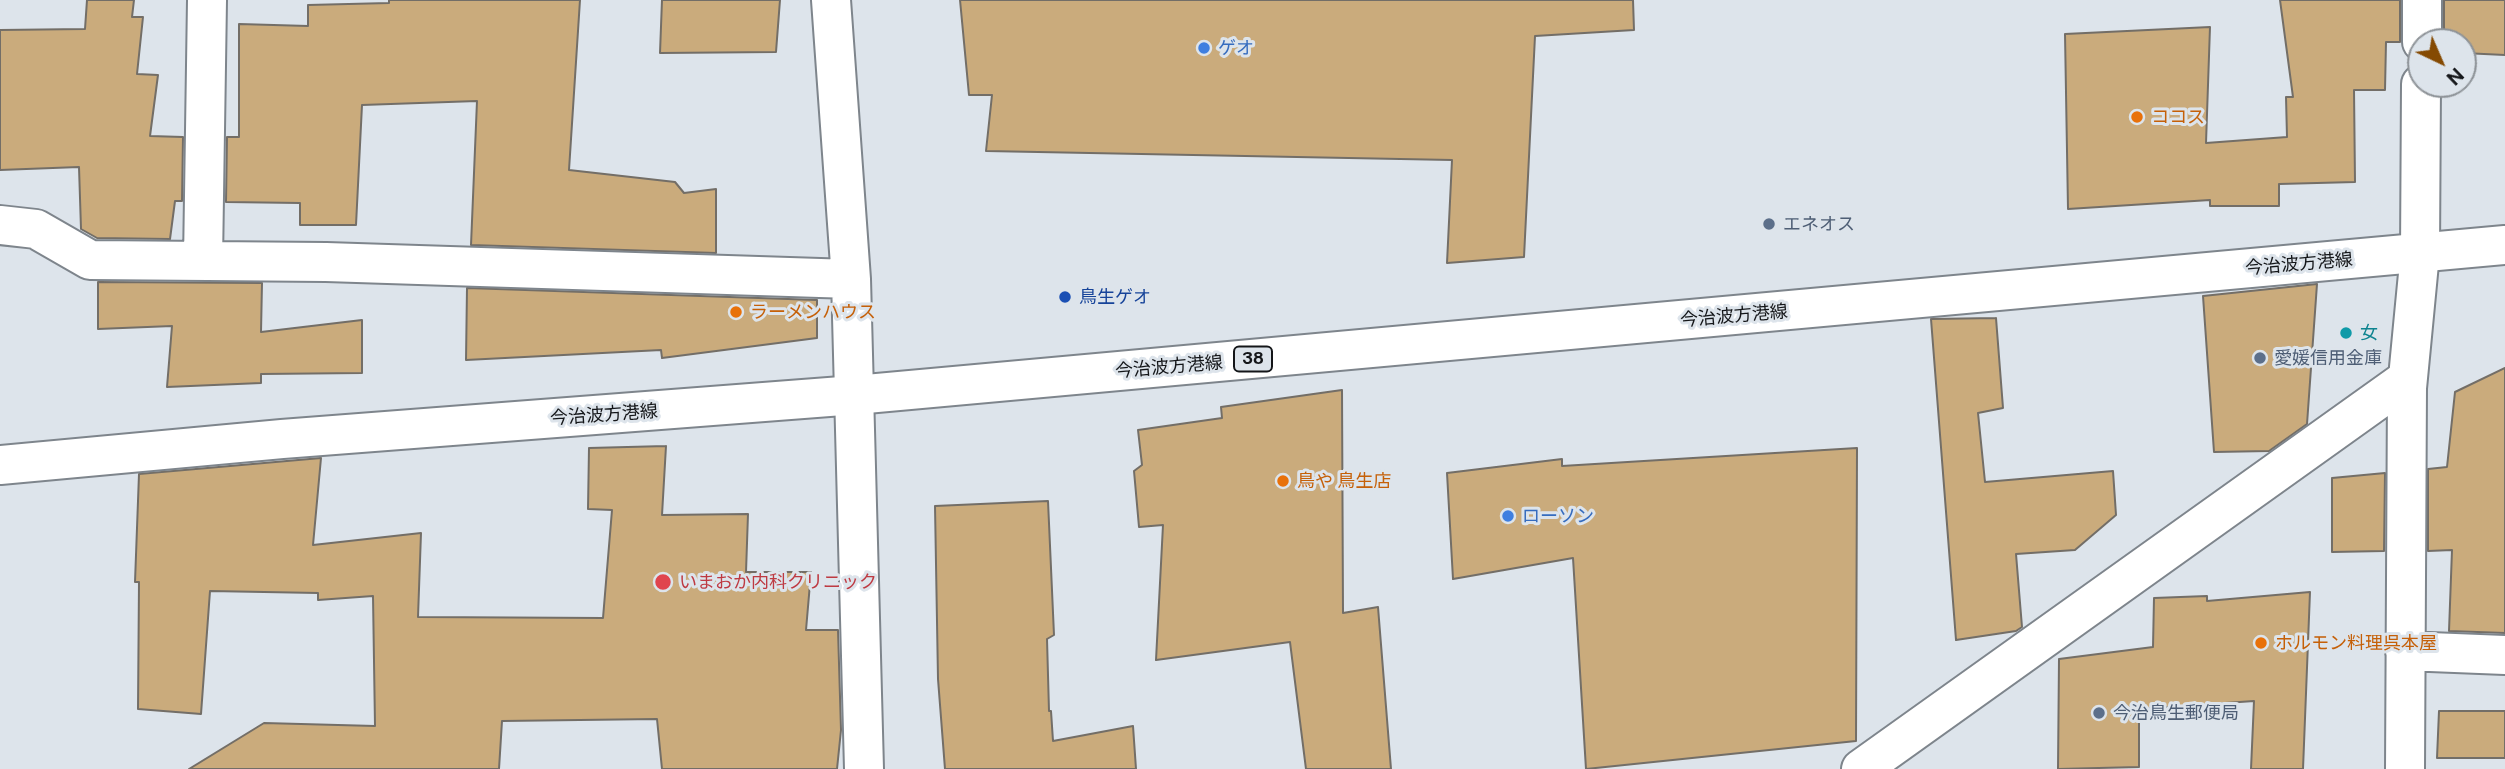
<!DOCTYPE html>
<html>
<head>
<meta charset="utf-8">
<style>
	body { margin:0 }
	#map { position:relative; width:2505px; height:769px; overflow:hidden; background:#dde4eb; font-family:"Public Sans",sans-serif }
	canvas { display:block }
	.north { position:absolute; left:2407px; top:28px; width:70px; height:70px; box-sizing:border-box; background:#dde4eb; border:2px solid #8d9297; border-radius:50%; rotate:136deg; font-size:19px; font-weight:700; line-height:28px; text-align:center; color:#141619 }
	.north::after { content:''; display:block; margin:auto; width:24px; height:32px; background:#854a02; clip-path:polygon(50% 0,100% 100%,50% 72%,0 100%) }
</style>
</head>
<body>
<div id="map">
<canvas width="2505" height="769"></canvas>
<div class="north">N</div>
</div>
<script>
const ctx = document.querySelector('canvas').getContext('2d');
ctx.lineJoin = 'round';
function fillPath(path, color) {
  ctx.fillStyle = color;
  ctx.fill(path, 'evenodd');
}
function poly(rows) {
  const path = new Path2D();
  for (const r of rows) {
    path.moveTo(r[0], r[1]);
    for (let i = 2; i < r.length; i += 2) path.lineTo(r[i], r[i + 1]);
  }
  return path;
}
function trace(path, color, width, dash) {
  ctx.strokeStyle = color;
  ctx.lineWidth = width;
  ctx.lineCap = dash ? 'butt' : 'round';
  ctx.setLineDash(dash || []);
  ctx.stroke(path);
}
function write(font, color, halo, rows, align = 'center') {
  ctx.font = font + ' "Public Sans","Noto Sans JP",sans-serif';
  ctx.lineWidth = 6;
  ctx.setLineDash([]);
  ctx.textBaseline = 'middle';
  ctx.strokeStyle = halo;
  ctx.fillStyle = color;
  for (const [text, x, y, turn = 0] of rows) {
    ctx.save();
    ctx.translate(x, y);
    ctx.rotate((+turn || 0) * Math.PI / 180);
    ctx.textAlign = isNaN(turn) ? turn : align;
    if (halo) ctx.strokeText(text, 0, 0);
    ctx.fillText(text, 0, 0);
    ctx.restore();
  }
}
const building = poly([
	[87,0,134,0,132,17,143,17,137,74,158,75,150,136,183,137,182,201,175,201,170,239,97,238,81,229,79,167,0,170,0,30,85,29,87,0],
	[389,0,580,0,569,170,675,182,684,193,716,189,716,253,471,245,477,101,362,105,356,225,300,225,300,203,226,202,227,137,239,137,239,24,308,26,308,5,389,3,389,0],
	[662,0,780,0,776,52,660,53,662,0],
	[960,0,1633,0,1634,30,1535,36,1524,257,1447,263,1452,160,986,151,992,95,969,95,960,0],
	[2280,0,2400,0,2400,42,2386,42,2385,90,2354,90,2355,182,2279,184,2279,206,2210,206,2210,200,2068,209,2065,34,2210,27,2206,143,2287,137,2286,97,2293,97,2280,0],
	[2444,0,2505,0,2505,55,2463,53,2463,42,2444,42,2444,0],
	[98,282,262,283,261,332,362,320,362,373,261,374,261,383,167,387,172,326,98,329,98,282],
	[2317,284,2307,424,2269,451,2214,452,2203,296,2317,284],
	[467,288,817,300,817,338,662,358,661,350,466,360,467,288],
	[1996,318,2003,408,1978,413,1985,482,2113,471,2116,515,2075,550,2016,554,2022,627,2016,631,1956,640,1931,319,1996,318],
	[2505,368,2505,633,2449,631,2452,550,2428,551,2428,469,2447,467,2455,392,2505,368],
	[1342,390,1343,613,1378,607,1391,769,1306,769,1290,642,1156,660,1163,525,1139,527,1134,471,1142,465,1138,430,1222,418,1221,407,1342,390],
	[666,446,662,515,748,514,746,572,811,572,806,630,838,630,841,730,837,769,662,769,657,719,502,721,499,769,189,769,264,723,375,726,373,596,318,600,318,593,210,591,201,714,138,709,139,582,135,582,139,474,321,458,313,545,421,533,418,617,603,618,612,510,588,509,589,448,666,446],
	[1857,448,1856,741,1586,769,1573,558,1453,579,1447,473,1562,459,1562,466,1857,448],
	[2385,473,2384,551,2332,552,2332,478,2385,473],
	[1048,501,1054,635,1047,639,1049,711,1051,711,1053,741,1133,726,1136,769,945,769,938,679,935,506,1048,501],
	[2310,592,2303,769,2251,769,2254,701,2139,709,2139,767,2058,769,2059,659,2153,647,2154,598,2207,596,2207,601,2310,592],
	[2439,711,2505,711,2505,758,2437,758,2439,711]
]);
fillPath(building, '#caab7c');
trace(building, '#736e67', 2);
const minor = poly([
	[831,0,851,279,864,769],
	[0,225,36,229,90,260,326,262,851,279],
	[203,261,207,0],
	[2405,651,2505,655],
	[1861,769,2407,379],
	[2405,769,2407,388,2420,253]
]);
const tertiary = poly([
	[2422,42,2422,0],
	[2420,253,2421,84]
]);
const primary = poly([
	[0,465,282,439,855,395,2505,245]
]);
trace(minor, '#7e858c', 42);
trace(tertiary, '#7e858c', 42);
trace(primary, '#7e858c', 42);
trace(minor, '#fff', 38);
trace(tertiary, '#fff', 38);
trace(primary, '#fff', 38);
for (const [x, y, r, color] of [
	[1204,48,7,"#3f7fe0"],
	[2137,117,7,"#e8710a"],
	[1769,224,7,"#5c6f8a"],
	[1065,297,7,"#1a4fb4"],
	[736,312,7,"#e8710a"],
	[2346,333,7,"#0f9aa8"],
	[2260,358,7,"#5c6f8a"],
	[1283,481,7,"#e8710a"],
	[1508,516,7,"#3f7fe0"],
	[663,582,9,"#e0444e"],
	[2261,643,7,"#e8710a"],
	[2099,713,7,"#5c6f8a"]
]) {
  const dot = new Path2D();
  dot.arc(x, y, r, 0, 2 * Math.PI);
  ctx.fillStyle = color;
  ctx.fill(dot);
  trace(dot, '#dde4eb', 2.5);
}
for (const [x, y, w] of [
	[1253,359,38]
]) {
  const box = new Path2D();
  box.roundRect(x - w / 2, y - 12.5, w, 25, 5);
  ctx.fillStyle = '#dde4eb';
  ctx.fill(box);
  trace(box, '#141619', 2);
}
write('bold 16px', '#141619', null, [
	["38",1253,359]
]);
write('18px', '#366cbe', '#dde4eb', [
	["ゲオ",1218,48],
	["ローソン",1522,516]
], 'left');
write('18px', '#c56008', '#dde4eb', [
	["ココス",2151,117],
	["ラーメンハウス",750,312],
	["鳥や 鳥生店",1297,481],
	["ホルモン料理呉本屋",2275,643]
], 'left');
write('18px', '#4e5e75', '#dde4eb', [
	["エネオス",1783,224],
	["愛媛信用金庫",2274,358],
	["今治鳥生郵便局",2113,713]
], 'left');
write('18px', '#141619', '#dde4eb', [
	["今治波方港線",2299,264,-5],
	["今治波方港線",1734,316,-5],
	["今治波方港線",1169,367,-5],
	["今治波方港線",604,415,-4]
]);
write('18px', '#164399', '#dde4eb', [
	["鳥生ゲオ",1079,297]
], 'left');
write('18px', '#0d838f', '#dde4eb', [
	["女",2360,333]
], 'left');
write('18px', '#be3a42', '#dde4eb', [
	["いまおか内科クリニック",679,582]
], 'left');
</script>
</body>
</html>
